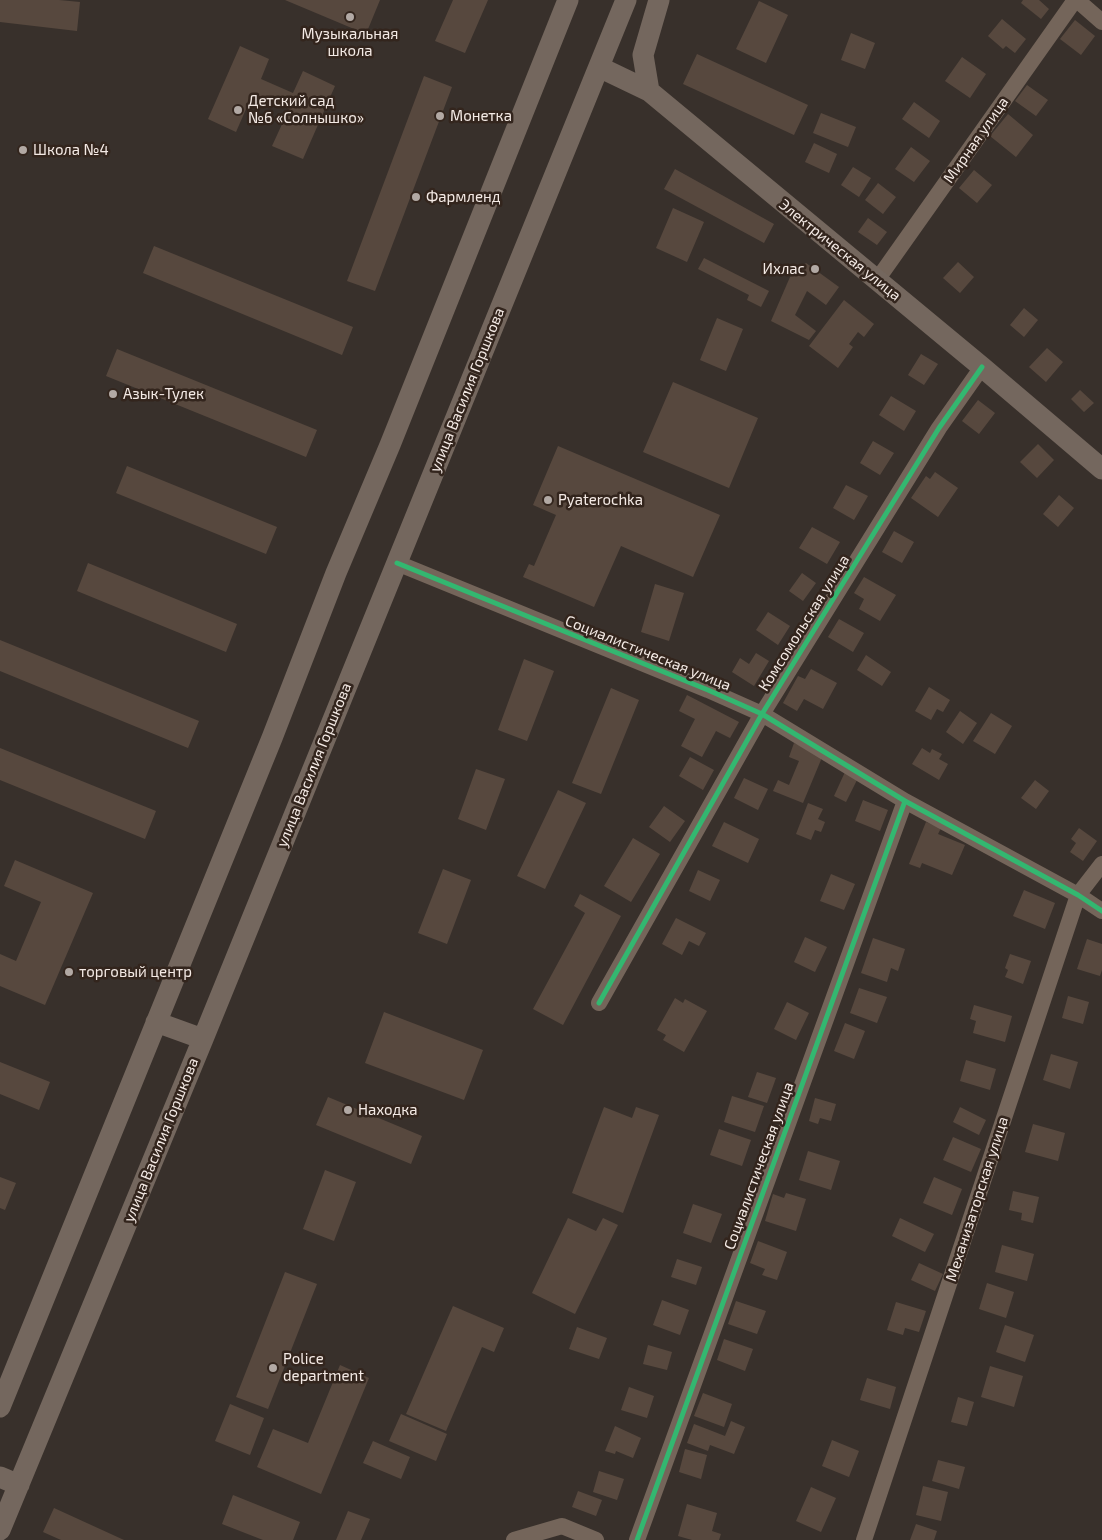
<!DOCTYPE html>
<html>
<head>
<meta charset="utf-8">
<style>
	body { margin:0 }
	canvas { display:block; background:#38302b }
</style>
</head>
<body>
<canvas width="1102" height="1540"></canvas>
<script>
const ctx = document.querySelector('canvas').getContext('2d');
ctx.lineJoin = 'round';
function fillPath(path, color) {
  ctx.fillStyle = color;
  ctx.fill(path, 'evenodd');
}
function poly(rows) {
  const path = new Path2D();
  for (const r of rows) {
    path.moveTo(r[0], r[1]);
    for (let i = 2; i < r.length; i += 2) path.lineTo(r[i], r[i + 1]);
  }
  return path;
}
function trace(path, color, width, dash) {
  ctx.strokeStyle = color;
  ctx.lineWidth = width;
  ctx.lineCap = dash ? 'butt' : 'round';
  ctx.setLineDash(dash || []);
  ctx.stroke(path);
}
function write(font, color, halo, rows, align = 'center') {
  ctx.font = font + ' "Exo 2",sans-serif';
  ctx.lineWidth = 5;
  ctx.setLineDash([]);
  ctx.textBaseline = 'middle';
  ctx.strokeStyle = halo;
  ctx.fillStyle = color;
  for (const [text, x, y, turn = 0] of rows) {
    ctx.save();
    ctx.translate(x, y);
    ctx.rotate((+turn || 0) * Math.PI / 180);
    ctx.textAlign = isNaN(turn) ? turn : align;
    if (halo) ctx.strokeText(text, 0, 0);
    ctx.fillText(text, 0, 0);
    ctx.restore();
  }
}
fillPath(poly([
	[0,0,59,0,80,2,77,31,0,22],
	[285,0,380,0,366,34],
	[453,0,488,0,465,53,435,41],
	[1023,0,1039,0,1049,9,1041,19,1021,3],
	[759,1,788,15,766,63,736,49],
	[1002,19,1026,39,1015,53,1006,46,1003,49,988,36],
	[1075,20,1095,36,1081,55,1060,39],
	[851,33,875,43,865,69,841,60],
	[240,46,269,59,261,79,293,93,303,71,335,86,303,159,272,146,289,109,253,93,236,132,208,119],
	[697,54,808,105,794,135,683,84],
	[962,57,986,74,970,98,945,81],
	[424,76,452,87,375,291,347,281],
	[1027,85,1048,100,1036,116,1015,101],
	[914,102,940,121,929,138,902,119],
	[821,113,856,127,848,147,813,133],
	[1008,114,1033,135,1016,157,990,136],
	[814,143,837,154,829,173,805,162],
	[911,147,930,161,914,182,895,169],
	[853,167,871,178,859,197,841,185],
	[675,169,774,224,764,243,664,189],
	[974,170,992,185,977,203,959,188],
	[878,183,896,197,883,214,865,200],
	[673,208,704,222,687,262,656,248],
	[868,218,887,232,877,245,858,232],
	[154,246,353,327,342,355,143,273],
	[704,258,769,291,761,307,747,300,749,295,698,269],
	[958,262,974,277,960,293,943,278],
	[806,263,839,287,826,305,807,291,795,315,816,331,809,340,771,321,790,277],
	[844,300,874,324,864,337,858,332,849,344,853,347,838,368,809,346],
	[1024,308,1038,320,1024,337,1010,325],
	[717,318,743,329,726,371,700,360],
	[1047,348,1063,362,1046,382,1029,367],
	[117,349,317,430,306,457,106,376],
	[921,354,938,364,924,385,908,375],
	[673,382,758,418,729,488,643,452],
	[1080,390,1094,403,1084,412,1071,399],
	[891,396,916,411,904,431,879,415],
	[978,400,995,413,979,434,962,421],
	[873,441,894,453,880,475,860,463],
	[1038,444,1054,460,1037,478,1020,462],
	[558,446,720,515,693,577,621,546,594,607,523,577,529,564,534,566,556,515,533,505],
	[127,466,277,527,266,554,116,493],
	[935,472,958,488,938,517,911,498,926,476,930,479],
	[846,485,868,496,854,520,833,508],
	[1059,495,1074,508,1058,527,1043,514],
	[812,527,840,542,827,564,799,548],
	[894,531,914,542,902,563,882,552],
	[88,563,237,624,226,652,77,591],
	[802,573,816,583,803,601,789,591],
	[864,577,896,595,880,621,859,609,864,599,854,593],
	[655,584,684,593,669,641,641,632],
	[768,612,790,626,778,645,756,630],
	[839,619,864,633,853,652,828,637],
	[0,640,199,721,188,748,0,671],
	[756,653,769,661,754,686,732,672,740,658,749,664],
	[866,655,891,672,882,686,857,670],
	[524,659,554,671,527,741,498,730],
	[811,669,837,683,823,709,804,699,797,711,783,703,798,676,805,679],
	[929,687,950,700,943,712,937,709,931,720,915,711],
	[611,688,639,700,601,794,572,783],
	[687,695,739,722,730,738,716,731,702,757,681,746,695,719,679,711],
	[960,711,977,723,963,744,946,732],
	[991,713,1012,726,995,754,973,741],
	[794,743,823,755,803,803,773,791,778,780,789,785,799,761,789,757],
	[0,748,156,811,145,839,0,780],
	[922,748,930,753,932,749,942,754,939,759,948,764,939,780,912,764],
	[690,757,714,770,703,790,679,776],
	[476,769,505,779,486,830,458,819],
	[845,772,858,778,846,802,834,796],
	[744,778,768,789,758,810,734,798],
	[1035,780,1049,791,1036,809,1021,798],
	[558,790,586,803,545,889,517,876],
	[863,800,888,810,880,831,855,821],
	[808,803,823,809,818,819,825,822,821,832,815,830,811,840,796,834],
	[664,806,685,821,670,842,649,827],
	[724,822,759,839,748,863,712,846],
	[926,822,941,828,938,834,965,845,952,875,922,863,920,868,909,864],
	[1079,828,1097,841,1083,861,1070,852,1076,843,1071,839],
	[633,838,660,854,631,902,604,886],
	[15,860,93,893,45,1005,0,986,0,954,16,961,41,902,4,886],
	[443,869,471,880,447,944,418,933],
	[698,870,720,880,710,901,689,891],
	[831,874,855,884,844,910,820,901],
	[1024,890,1055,903,1045,929,1013,916],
	[580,894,621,916,563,1025,533,1009,585,913,574,906],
	[676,918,706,933,699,946,689,941,682,955,662,944],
	[805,937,827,947,815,972,794,962],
	[873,938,905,949,898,971,891,968,887,982,861,973],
	[1087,939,1102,944,1102,970,1100,976,1077,969],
	[1010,954,1031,961,1023,984,1005,977,1008,970,1005,968],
	[859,988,887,997,877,1023,850,1013],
	[1068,996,1089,1002,1083,1024,1062,1018],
	[675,998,683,1003,685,999,707,1011,684,1052,663,1040,666,1035,657,1030],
	[787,1002,809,1013,796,1040,774,1029],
	[974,1005,1012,1016,1005,1042,973,1033,976,1021,970,1019],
	[384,1012,483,1050,464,1100,365,1063],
	[845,1023,865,1031,854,1059,834,1051],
	[1051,1054,1078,1062,1070,1089,1043,1080],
	[966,1060,996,1069,990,1090,960,1081],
	[0,1062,50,1082,39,1110,0,1094],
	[757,1072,776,1078,767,1103,748,1097],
	[732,1096,764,1106,755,1132,724,1122],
	[328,1097,422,1136,411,1164,316,1125],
	[815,1098,836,1104,831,1121,820,1118,818,1124,809,1121],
	[604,1107,632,1118,636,1107,659,1115,623,1213,572,1193],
	[960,1107,986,1120,979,1135,953,1122],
	[1033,1124,1065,1133,1058,1161,1025,1152],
	[719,1129,751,1140,742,1166,710,1155],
	[953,1137,981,1149,971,1172,943,1160],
	[808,1151,840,1161,831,1190,799,1180],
	[325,1170,356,1182,334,1241,303,1229],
	[0,1177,16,1183,5,1210,0,1208],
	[934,1177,962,1189,952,1215,923,1203],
	[1013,1191,1039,1197,1033,1223,1021,1220,1022,1213,1009,1210],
	[786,1193,806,1199,796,1231,765,1221,773,1194,784,1198],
	[693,1204,722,1214,711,1243,683,1233],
	[568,1218,596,1231,603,1218,618,1225,575,1314,532,1293],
	[900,1218,934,1234,925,1252,892,1236],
	[758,1241,787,1252,777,1280,762,1275,765,1269,750,1263],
	[1002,1245,1034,1254,1027,1281,995,1272],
	[677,1259,702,1267,696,1285,671,1277],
	[919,1263,943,1274,935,1291,911,1280],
	[285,1272,317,1284,268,1409,236,1397],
	[987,1283,1014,1292,1006,1318,979,1309],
	[662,1300,689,1310,680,1335,653,1325],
	[736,1301,766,1311,757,1334,728,1324],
	[896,1302,926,1311,919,1332,905,1328,903,1335,887,1330],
	[453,1306,504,1328,494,1352,482,1347,446,1431,406,1414],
	[1005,1325,1034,1335,1025,1362,996,1352],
	[577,1327,607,1338,599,1359,569,1349],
	[724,1339,753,1349,745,1371,717,1360],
	[648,1345,672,1352,667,1370,643,1364],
	[340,1365,369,1378,321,1494,257,1467,273,1429,308,1443],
	[990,1366,1023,1376,1014,1407,981,1397],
	[867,1378,896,1387,890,1409,860,1400],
	[629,1387,654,1396,647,1418,621,1410],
	[703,1393,732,1404,724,1427,694,1416],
	[958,1397,974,1402,967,1426,951,1422],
	[230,1404,264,1418,250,1455,215,1441],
	[401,1414,447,1434,436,1461,389,1441],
	[731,1421,745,1427,734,1454,710,1445,708,1451,687,1443,694,1424,725,1436],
	[615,1426,641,1438,633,1458,616,1451,615,1454,605,1451],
	[832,1440,859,1451,849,1477,822,1466],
	[373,1441,410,1457,401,1479,363,1463],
	[685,1449,707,1455,701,1479,679,1472],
	[938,1460,965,1467,959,1489,932,1481],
	[599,1471,624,1479,617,1500,593,1492],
	[923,1486,948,1492,941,1521,916,1515],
	[811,1487,836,1498,821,1532,796,1521],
	[578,1491,602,1500,596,1516,572,1507],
	[233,1495,300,1522,293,1540,263,1540,222,1524],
	[687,1504,717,1513,712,1531,721,1534,719,1540,692,1540,678,1536],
	[54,1508,124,1540,61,1540,43,1532],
	[348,1511,370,1519,361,1540,336,1540],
	[916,1524,937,1531,934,1540,910,1540]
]), '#57483e');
trace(poly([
	[1077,0,1102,22],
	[877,280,1075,0],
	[397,563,708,690,762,714,905,801,1078,895,1102,911],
	[599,1003,762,714,939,428,982,367],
	[514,1540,562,1526,596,1540],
	[637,1540,905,801],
	[864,1540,1078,895,1102,864]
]), '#74655a', 16);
trace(poly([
	[659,0,643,55,649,91,982,367,1102,469],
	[599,67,649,91],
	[156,1022,203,1039],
	[0,1407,272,738,336,573,390,445,568,0],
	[0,1477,19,1485],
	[0,1530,203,1039,626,0]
]), '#74675e', 21);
trace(poly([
	[397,563,708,690,762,714,905,801,1078,895,1102,911],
	[599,1003,762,714,939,428,982,367],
	[637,1540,905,801]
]), '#33b770', 5);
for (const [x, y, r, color] of [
	[350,17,5,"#b2a9a4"],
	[238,110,5,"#b2a9a4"],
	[440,116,5,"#b2a9a4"],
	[23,150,5,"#b2a9a4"],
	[416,197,5,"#b2a9a4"],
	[815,269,5,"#b2a9a4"],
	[113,394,5,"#b2a9a4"],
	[548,500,5,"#b2a9a4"],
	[69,972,5,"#b2a9a4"],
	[348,1110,5,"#b2a9a4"],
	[273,1368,5,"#b2a9a4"]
]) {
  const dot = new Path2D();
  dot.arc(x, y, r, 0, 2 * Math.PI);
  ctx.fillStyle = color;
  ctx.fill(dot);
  trace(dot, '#33251d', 2);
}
write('15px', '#f4eae5', '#33251d', [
	["Музыкальная",350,34,"center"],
	["школа",350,51,"center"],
	["Детский сад",248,101],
	["№6 «Солнышко»",248,118],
	["Монетка",450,116],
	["Школа №4",33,150],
	["Фармленд",426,197],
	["Ихлас",805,269,"right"],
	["Азык-Тулек",123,394],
	["Pyaterochka",558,500],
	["торговый центр",79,972],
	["Находка",358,1110],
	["Police",283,1359],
	["department",283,1376]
], 'left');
write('15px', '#f4eae5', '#33251d', [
	["Мирная улица",976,140,-55],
	["Электрическая улица",840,250,39],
	["улица Василия Горшкова",467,390,-68],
	["Комсомольская улица",804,623,-58],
	["Социалистическая улица",648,653,22],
	["улица Василия Горшкова",314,765,-68],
	["улица Василия Горшкова",161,1140,-68],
	["Социалистическая улица",759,1166,-70],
	["Механизаторская улица",977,1199,-72]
]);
</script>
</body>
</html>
